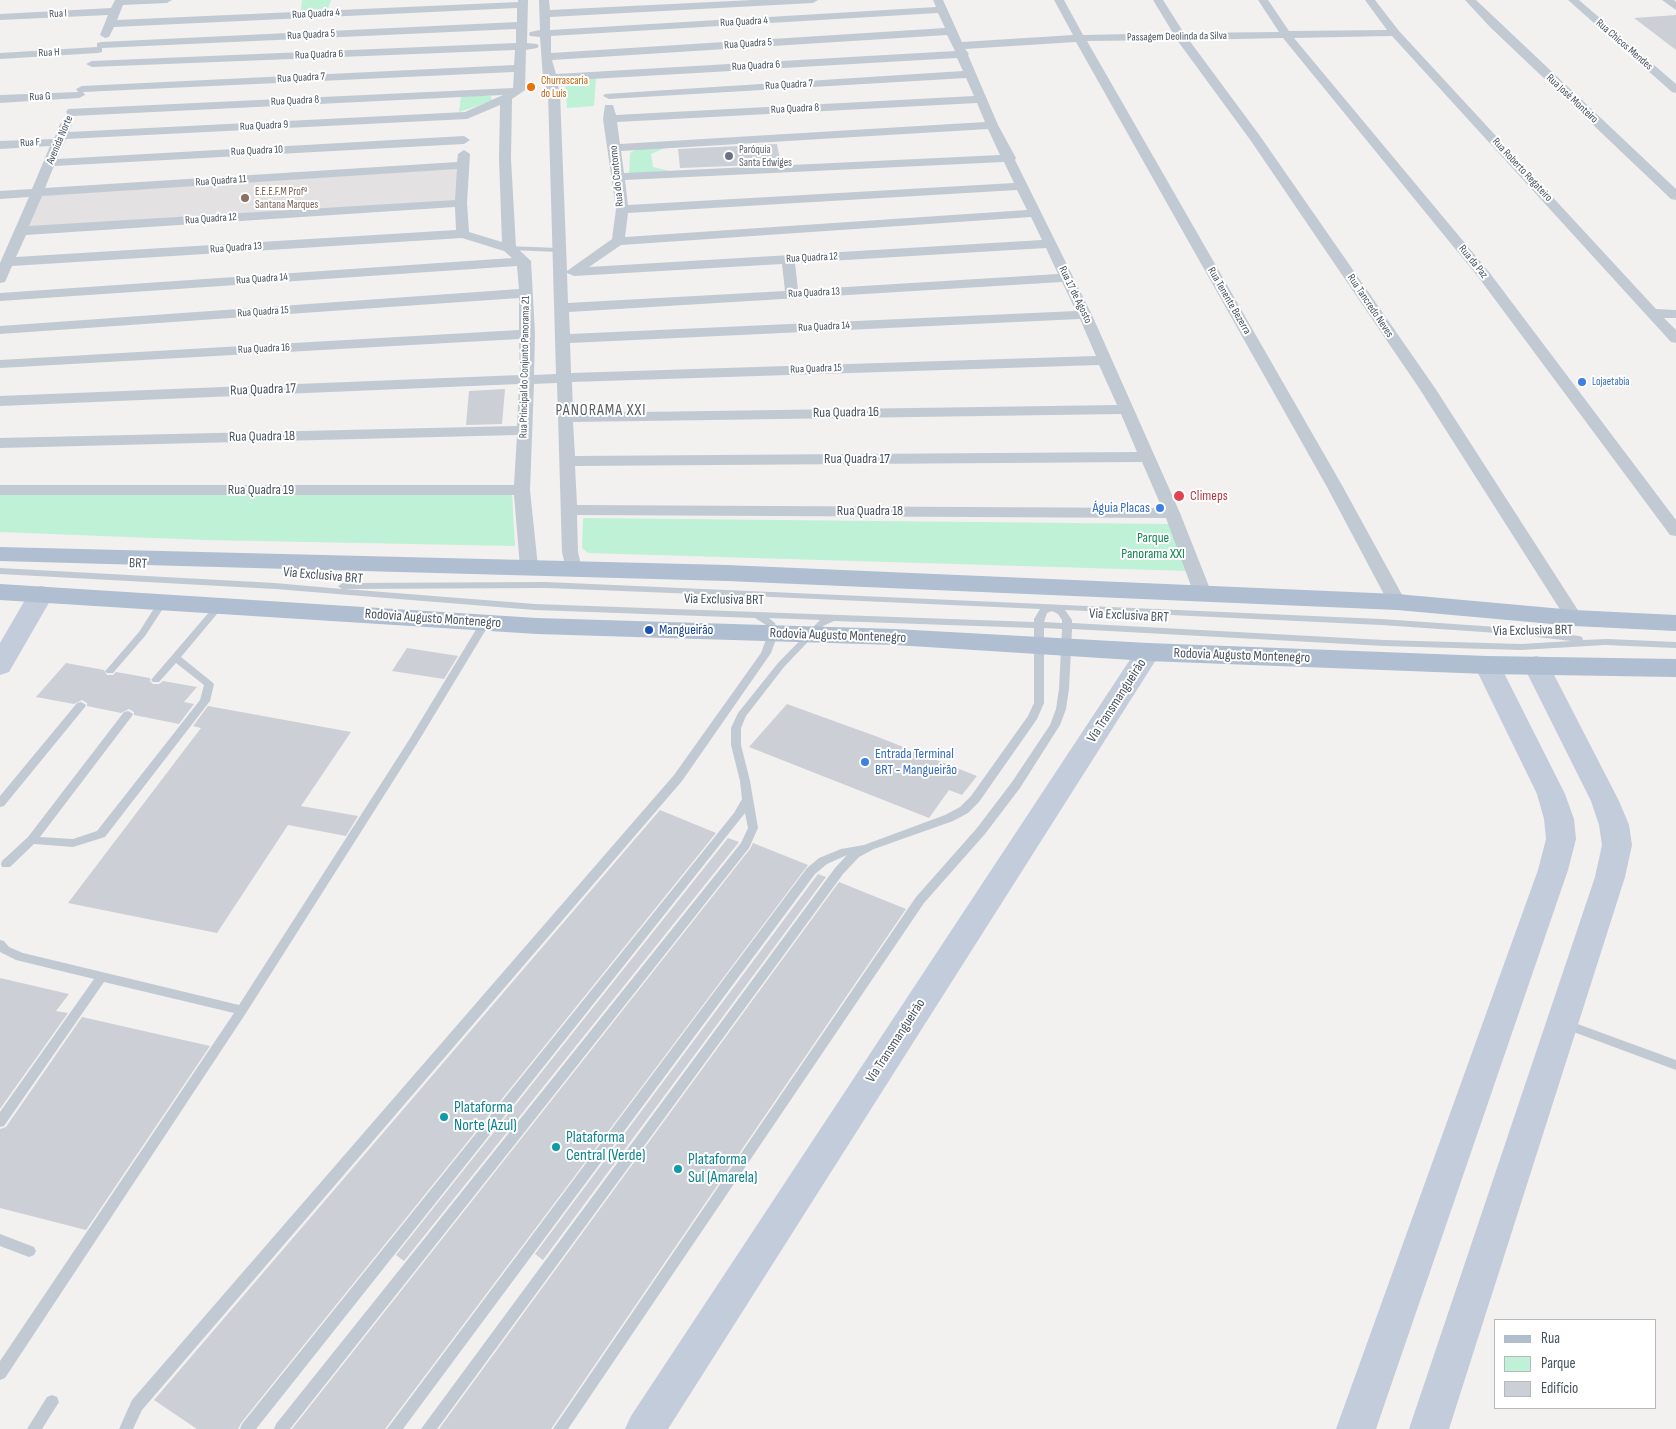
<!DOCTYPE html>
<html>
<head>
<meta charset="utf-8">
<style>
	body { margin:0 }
	#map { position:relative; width:1676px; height:1429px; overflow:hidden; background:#f3f0f0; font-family:"Sofia Sans Condensed",sans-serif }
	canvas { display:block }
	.legend { position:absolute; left:1494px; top:1319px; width:162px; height:90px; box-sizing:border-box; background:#fff; border:1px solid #b5babf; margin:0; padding:6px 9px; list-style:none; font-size:15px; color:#47525f }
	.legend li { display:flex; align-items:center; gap:10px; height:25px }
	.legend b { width:25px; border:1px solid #b5babf }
</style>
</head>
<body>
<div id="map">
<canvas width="1676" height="1429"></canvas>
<ul class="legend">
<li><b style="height:6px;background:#afbed0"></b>Rua</li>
<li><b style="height:14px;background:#bef1d5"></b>Parque</li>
<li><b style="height:14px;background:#cccfd5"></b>Edifício</li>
</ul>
</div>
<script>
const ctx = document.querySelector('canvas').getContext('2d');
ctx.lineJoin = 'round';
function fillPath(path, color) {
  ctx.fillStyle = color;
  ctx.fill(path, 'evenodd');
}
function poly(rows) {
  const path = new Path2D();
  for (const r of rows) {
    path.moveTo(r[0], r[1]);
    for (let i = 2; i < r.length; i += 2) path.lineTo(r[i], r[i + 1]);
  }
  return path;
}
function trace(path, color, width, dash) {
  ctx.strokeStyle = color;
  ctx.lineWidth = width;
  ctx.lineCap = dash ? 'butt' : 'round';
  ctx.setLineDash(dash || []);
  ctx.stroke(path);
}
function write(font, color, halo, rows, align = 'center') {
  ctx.font = font + ' "Sofia Sans Condensed",sans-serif';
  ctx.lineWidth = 4;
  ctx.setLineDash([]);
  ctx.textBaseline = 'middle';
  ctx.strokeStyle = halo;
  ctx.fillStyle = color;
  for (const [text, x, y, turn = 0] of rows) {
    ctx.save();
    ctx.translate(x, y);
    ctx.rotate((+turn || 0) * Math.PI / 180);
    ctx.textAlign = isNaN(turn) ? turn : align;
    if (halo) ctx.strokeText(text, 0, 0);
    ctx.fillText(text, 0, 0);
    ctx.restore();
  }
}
fillPath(poly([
	[460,167,455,201,26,229,36,194]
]), '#e4e1e2');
fillPath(poly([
	[302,0,331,0,327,11,301,12],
	[596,78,594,106,567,108,565,81],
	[461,96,491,96,492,101,459,112],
	[670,146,651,154,653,167,682,174,629,176,630,153,637,149],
	[512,493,515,546,205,540,0,532,0,495],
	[583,518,1169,524,1189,571,588,553,582,548]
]), '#bef1d5');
fillPath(poly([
	[1676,15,1676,50,1634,18],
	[777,144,781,164,680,168,678,149],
	[505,389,502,424,466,425,469,391],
	[407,648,458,656,444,679,392,671],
	[66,663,104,670,107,675,113,675,116,672,150,678,150,681,153,684,159,684,163,681,197,687,184,702,194,704,179,724,134,715,134,712,129,709,121,713,87,706,87,703,82,700,74,704,36,697],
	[787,704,878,737,977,776,962,795,949,790,929,818,749,747],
	[208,706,351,732,301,806,358,816,346,836,288,825,217,933,68,903,201,728,193,726],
	[660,810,716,833,241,1423,238,1429,197,1429,154,1400],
	[728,838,739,842,404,1261,396,1255],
	[753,843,808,865,385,1429,292,1429,750,849],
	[818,874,826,877,543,1260,535,1254],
	[839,882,906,909,551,1429,439,1429],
	[0,978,69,994,56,1011,68,1013,0,1109],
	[82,1017,210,1046,86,1230,0,1208,0,1129,6,1127]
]), '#cccfd5');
fillPath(poly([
	[506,246,559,248,563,250,559,252,509,250,505,248,506,246],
	[0,568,275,583,342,589,338,586,343,583,546,582,1381,619,1512,628,1579,636,1582,637,1583,640,1608,639,1676,642,1676,648,1605,645,1521,650,1384,646,1072,629,1069,689,1066,709,1060,725,1020,788,985,834,924,903,568,1429,553,1429,916,897,977,828,1012,782,1050,725,1056,709,1059,689,1062,629,1044,628,1044,703,1037,719,979,802,968,813,953,821,874,849,859,857,843,874,437,1429,421,1429,835,868,847,855,827,864,815,874,403,1429,387,1429,807,868,819,858,841,849,864,845,945,815,960,807,971,796,1028,716,1034,703,1034,628,834,621,823,626,784,667,746,716,741,728,741,745,750,781,758,828,749,848,290,1429,274,1429,276,1424,741,843,748,828,745,813,256,1429,240,1429,242,1424,734,813,742,799,740,781,731,745,731,728,738,713,778,663,820,620,769,618,775,623,778,634,771,653,682,781,142,1410,133,1429,119,1429,132,1400,674,775,761,653,768,634,766,625,755,618,535,610,275,589,0,574,0,568],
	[546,588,772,597,1040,609,1034,619,1034,622,535,604,345,589,546,588],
	[1065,610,1381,625,1512,634,1571,641,1521,644,1384,640,1072,623,1072,620,1065,610],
	[1052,611,1058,614,1062,620,1062,623,1044,622,1047,613,1052,611],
	[163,598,168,601,145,636,113,673,107,673,105,671,107,669,139,632,160,599,163,598],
	[219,603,222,604,224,606,222,608,181,657,212,682,214,684,210,701,105,837,73,847,34,844,10,867,2,867,1,864,2,861,28,837,124,712,128,711,133,714,132,716,40,837,73,839,97,831,200,700,204,685,176,663,159,682,153,682,151,680,216,604,219,603],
	[485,620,490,623,418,742,246,1013,5,1378,0,1380,0,1361,234,1013,104,982,4,1126,0,1127,0,1112,94,979,16,960,0,952,0,940,4,941,9,947,23,953,239,1005,409,740,480,623,485,620],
	[81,702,86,705,85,707,4,806,0,807,0,796,77,703,81,702],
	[1564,1019,1676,1060,1676,1070,1560,1027,1558,1024,1560,1021,1564,1019],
	[0,1234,34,1247,36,1251,34,1255,29,1257,0,1246,0,1234],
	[52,1395,57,1397,59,1402,42,1429,27,1429,47,1397,52,1395]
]), '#c1cad2');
fillPath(poly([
	[115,0,172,0,167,3,123,5,117,20,518,2,518,0,528,0,527,43,537,44,539,46,537,48,526,50,525,90,512,99,511,159,516,247,531,261,535,334,534,375,556,374,548,93,543,78,540,37,530,36,529,34,530,32,540,30,539,0,549,0,550,10,752,0,818,0,813,3,550,17,550,30,936,7,933,0,943,0,962,42,1073,35,1054,0,1064,0,1083,35,1173,33,1153,0,1163,0,1184,33,1279,32,1258,0,1268,0,1289,31,1387,30,1365,0,1375,0,1399,31,1656,309,1676,310,1676,318,1664,318,1676,330,1676,343,1671,342,1392,36,1294,38,1489,272,1676,520,1676,536,1670,535,1479,278,1283,38,1189,40,1260,136,1435,388,1583,618,1580,622,1574,624,1568,622,1419,388,1251,141,1177,40,1087,41,1343,487,1406,602,1403,606,1397,607,1391,606,1388,602,1327,487,1076,42,965,49,969,54,968,55,998,125,1016,158,1015,160,1092,315,1180,513,1212,594,1209,598,1203,599,1197,598,1194,594,1166,518,577,515,578,552,582,569,579,573,573,574,567,573,562,552,557,383,534,384,530,490,538,567,535,571,529,572,523,571,520,567,514,495,0,495,0,485,514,485,517,435,0,448,0,438,517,426,519,384,0,406,0,396,520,375,519,339,0,368,0,360,519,330,519,298,0,334,0,326,519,289,517,266,0,301,0,293,512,258,504,251,462,238,12,266,5,282,0,283,0,263,29,197,0,199,0,191,32,189,50,146,0,149,0,141,54,139,60,124,66,120,72,124,69,132,465,112,503,95,72,116,68,115,66,112,68,109,513,88,514,72,83,92,85,95,79,98,0,103,0,95,78,92,76,89,82,86,514,65,515,50,92,67,86,64,92,61,516,43,516,29,102,48,102,52,98,53,0,59,0,53,97,47,97,43,101,42,517,22,517,8,114,27,109,37,105,38,100,35,108,15,0,20,0,14,111,8,115,0],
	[938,13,945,28,551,53,551,36,938,13],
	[947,35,955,51,556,74,552,60,947,35],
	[957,58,963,71,605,94,603,96,609,99,966,78,974,96,616,115,613,105,605,105,603,119,616,209,612,239,567,271,560,93,557,81,957,58],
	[977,103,985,122,620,144,617,122,977,103],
	[500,105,499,159,502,242,469,232,467,203,470,154,464,150,458,154,457,162,45,188,54,166,464,144,470,140,464,136,57,159,66,139,467,119,500,105],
	[988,129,1000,155,624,173,621,151,988,129],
	[1004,162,1014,183,628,205,625,180,1004,162],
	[457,169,455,200,29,226,42,196,457,169],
	[1017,190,1027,210,625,237,628,213,1017,190],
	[455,207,456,230,16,257,26,235,455,207],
	[1031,217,1042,240,589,267,621,245,1031,217],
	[1046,248,1058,274,798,290,795,263,1046,248],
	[782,264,785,291,568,303,567,273,574,276,782,264],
	[1062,282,1076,311,570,334,569,312,1062,282],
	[1080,319,1096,356,571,373,570,343,1080,319],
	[1099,365,1117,405,573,413,572,382,1099,365],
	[1121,414,1137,452,575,456,573,422,1121,414],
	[1142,462,1162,508,577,505,575,466,1142,462],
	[1465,0,1476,0,1676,189,1676,200,1671,199,1490,27,1465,0],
	[1568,0,1579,0,1676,84,1676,93,1672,92,1568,0],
	[1662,0,1674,0,1676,2,1676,10,1662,0]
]), '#c1cad2');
fillPath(poly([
	[41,586,50,588,54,594,9,672,0,675,0,643,32,588,41,586],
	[1148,643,1157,646,1161,652,668,1429,625,1429,631,1416,1139,646,1148,643],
	[1487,656,1496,659,1500,665,1565,794,1574,819,1576,839,1568,870,1376,1429,1336,1429,1538,870,1546,839,1544,819,1537,794,1474,665,1478,659,1487,656],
	[1536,656,1545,659,1549,665,1619,801,1629,825,1632,845,1625,877,1449,1429,1409,1429,1595,877,1602,845,1599,825,1591,801,1523,665,1527,659,1536,656]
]), '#c3ccda');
fillPath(poly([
	[0,547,727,565,1397,594,1574,610,1676,615,1676,631,1574,626,1397,610,727,581,0,561,0,547],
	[0,584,537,618,895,629,1148,643,1487,656,1676,659,1676,677,1487,674,1148,661,895,645,537,634,0,600,0,584]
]), '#afbed0');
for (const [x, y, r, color] of [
	[531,87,5,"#e8710a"],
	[729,156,5,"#6b7280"],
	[245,198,5,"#8d6e63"],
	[1582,382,5,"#3f7fe0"],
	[1179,496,6,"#e0444e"],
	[1160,508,5,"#3f7fe0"],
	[649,630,5,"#1a4fb4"],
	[865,762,5,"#3f7fe0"],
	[444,1117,5,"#0f9aa8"],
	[556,1147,5,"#0f9aa8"],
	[678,1169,5,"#0f9aa8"]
]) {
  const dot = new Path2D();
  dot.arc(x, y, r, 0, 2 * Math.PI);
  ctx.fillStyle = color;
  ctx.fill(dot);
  trace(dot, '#fff', 2);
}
write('11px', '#47525f', '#fff', [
	["Rua I",58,14,-3],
	["Rua Quadra 4",316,14,-3],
	["Rua Quadra 4",744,22,-3],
	["Rua Quadra 5",311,35,-3],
	["Passagem Deolinda da Silva",1177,37,-1],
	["Rua Quadra 5",748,44,-4],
	["Rua Chicos Mendes",1624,45,41],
	["Rua H",49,53,-3],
	["Rua Quadra 6",319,55,-2],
	["Rua Quadra 6",756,66,-3],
	["Rua Quadra 7",301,78,-3],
	["Rua Quadra 7",789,85,-3],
	["Rua G",40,97,-3],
	["Rua José Monteiro",1572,99,43],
	["Rua Quadra 8",295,101,-3],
	["Rua Quadra 8",795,109,-3],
	["Rua Quadra 9",264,126,-3],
	["Avenida Norte",60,140,-67],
	["Rua F",30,143,-3],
	["Rua Quadra 10",257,151,-3],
	["Rua Roberto Regateiro",1522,170,47],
	["Rua do Contorno",617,176,-96],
	["Rua Quadra 11",221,181,-4],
	["Rua Quadra 12",211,219,-4],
	["Rua Quadra 13",236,248,-4],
	["Rua Quadra 12",812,258,-3],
	["Rua da Paz",1473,262,51],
	["Rua Quadra 14",262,279,-4],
	["Rua Quadra 13",814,293,-3],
	["Rua 17 de Agosto",1075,295,64],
	["Rua Tenente Bezerra",1229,301,60],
	["Rua Tancredo Neves",1370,306,56],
	["Rua Quadra 15",263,312,-4],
	["Rua Quadra 14",824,327,-3],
	["Rua Quadra 16",264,349,-3],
	["Rua Principal do Conjunto Panorama 21",525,367,-89],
	["Rua Quadra 15",816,369,-2]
]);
write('11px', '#c56008', '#fff', [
	["Churrascaria",541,81],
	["do Luis",541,94]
], 'left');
write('11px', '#5b616d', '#fff', [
	["Paróquia",739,150],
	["Santa Edwiges",739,163]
], 'left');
write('11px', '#785e54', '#fff', [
	["E.E.E.F.M Profº",255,192],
	["Santana Marques",255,205]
], 'left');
write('11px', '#366cbe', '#fff', [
	["Lojaetabia",1592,382]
], 'left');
write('14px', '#47525f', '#fff', [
	["Rua Quadra 17",263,390,-2],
	["Rua Quadra 16",846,413,-1],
	["Rua Quadra 18",262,437,-1],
	["Rua Quadra 17",857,459],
	["Rua Quadra 19",261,490],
	["Rua Quadra 18",870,511],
	["BRT",138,564,3],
	["Via Exclusiva BRT",323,576,5],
	["Via Exclusiva BRT",724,600,1],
	["Via Exclusiva BRT",1129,616,3],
	["Rodovia Augusto Montenegro",433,619,4],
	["Via Exclusiva BRT",1533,631,-1],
	["Rodovia Augusto Montenegro",838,636,2],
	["Rodovia Augusto Montenegro",1242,656,2],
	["Via Transmangueirão",1117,701,-57],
	["Via Transmangueirão",896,1041,-57]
]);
write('14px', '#be3a42', '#fff', [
	["Climeps",1190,496]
], 'left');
write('14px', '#366cbe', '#fff', [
	["Águia Placas",1150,508],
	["Entrada Terminal",875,754,"left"],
	["BRT - Mangueirão",875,770,"left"]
], 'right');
write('14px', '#148453', '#fff', [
	["Parque",1153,538],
	["Panorama XXI",1153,554]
]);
write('14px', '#164399', '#fff', [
	["Mangueirão",659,630]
], 'left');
ctx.letterSpacing = '1px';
write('16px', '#5c6066', '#fff', [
	["PANORAMA XXI",601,411]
]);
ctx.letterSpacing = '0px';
write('16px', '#0d838f', '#fff', [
	["Plataforma",454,1108],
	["Norte (Azul)",454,1126],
	["Plataforma",566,1138],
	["Central (Verde)",566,1156],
	["Plataforma",688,1160],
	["Sul (Amarela)",688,1178]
], 'left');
</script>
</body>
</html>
